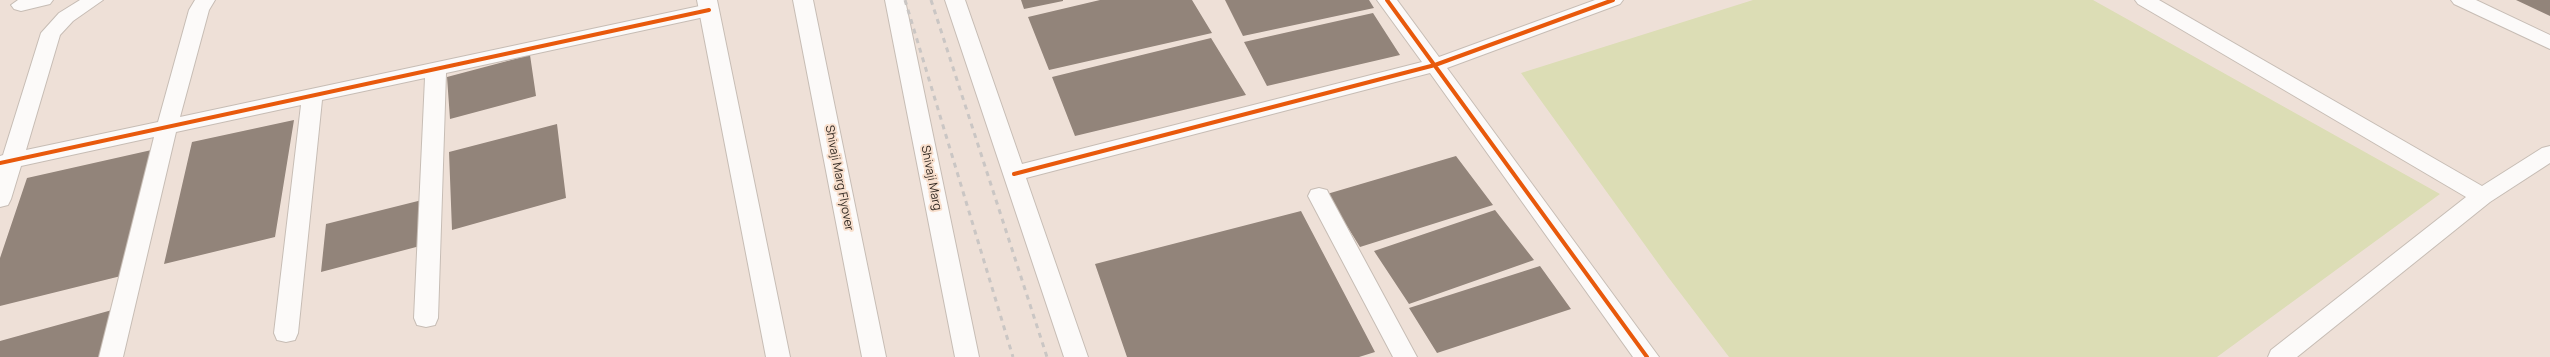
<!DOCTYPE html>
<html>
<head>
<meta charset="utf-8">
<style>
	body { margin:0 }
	canvas { display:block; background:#eee0d7 }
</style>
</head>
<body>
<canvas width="2550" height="357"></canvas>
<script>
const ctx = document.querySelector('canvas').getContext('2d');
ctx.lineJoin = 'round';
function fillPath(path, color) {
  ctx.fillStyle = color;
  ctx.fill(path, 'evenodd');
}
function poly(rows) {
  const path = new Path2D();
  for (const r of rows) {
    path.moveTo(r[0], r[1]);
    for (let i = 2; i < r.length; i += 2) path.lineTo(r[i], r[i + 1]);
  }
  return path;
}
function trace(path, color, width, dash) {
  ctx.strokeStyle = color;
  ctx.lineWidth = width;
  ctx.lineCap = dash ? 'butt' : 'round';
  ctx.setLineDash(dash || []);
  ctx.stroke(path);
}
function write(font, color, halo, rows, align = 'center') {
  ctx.font = font + ' Manrope,sans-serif';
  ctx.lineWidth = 4;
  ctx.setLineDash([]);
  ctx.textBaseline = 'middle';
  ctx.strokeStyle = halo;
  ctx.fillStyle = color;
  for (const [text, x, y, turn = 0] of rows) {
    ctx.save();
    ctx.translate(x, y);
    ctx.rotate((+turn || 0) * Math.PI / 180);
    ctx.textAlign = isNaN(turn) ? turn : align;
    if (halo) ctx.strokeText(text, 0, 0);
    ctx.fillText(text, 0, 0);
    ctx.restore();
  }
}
fillPath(poly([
	[1753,0,2093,0,2440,194,2217,357,1729,357,1668,277,1521,73]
]), '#dcddb5');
fillPath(poly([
	[1021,0,1063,0,1063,1,1024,9],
	[1100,0,1192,0,1212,33,1049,70,1028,17],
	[1225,0,1369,0,1374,8,1243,36],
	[2516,0,2550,0,2550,16],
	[1373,13,1400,55,1267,86,1244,42],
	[1211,38,1246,95,1075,136,1052,77],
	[530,55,536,96,450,119,447,77],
	[294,120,275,237,164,264,192,142],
	[557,124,566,198,452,230,449,152],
	[156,149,125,275,0,306,0,258,27,178],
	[1456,156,1493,205,1360,247,1327,194],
	[422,200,420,246,321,272,326,224],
	[1495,210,1534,260,1409,304,1374,251],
	[1301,211,1375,352,1359,357,1127,357,1095,264],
	[1540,266,1571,309,1437,353,1409,308],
	[112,310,104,357,0,357,0,341]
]), '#92847a');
const minor = poly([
	[18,0,53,0,50,4,21,11,14,9,11,5,18,0],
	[80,0,103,0,73,21,60,35,26,150,158,122,189,10,195,0,215,0,209,10,180,117,709,4,716,6,719,10,716,14,709,16,446,73,438,318,435,325,426,327,417,325,414,318,425,78,322,100,298,333,295,340,286,342,277,340,274,333,301,105,176,132,123,357,99,357,154,137,21,166,11,199,8,205,0,207,0,156,3,155,41,33,59,13,80,0],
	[945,0,965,0,1022,164,1422,62,1377,0,1397,0,1439,57,1595,0,1623,0,1620,4,1447,68,1659,357,1633,357,1430,73,1026,178,1088,357,1064,357,945,0],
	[2135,0,2159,0,2482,186,2542,148,2550,146,2550,163,2490,202,2297,357,2268,357,2271,350,2466,197,2138,4,2135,0],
	[2451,0,2476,0,2550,35,2550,49,2454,4,2451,0],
	[1319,188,1327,190,1330,196,1417,357,1393,357,1308,196,1311,190,1319,188]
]);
const secondary = poly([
	[697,0,717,0,790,357,766,357,697,0],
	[793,0,813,0,886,357,862,357,793,0],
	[885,0,905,0,979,357,955,357,885,0]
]);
trace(minor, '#c7bdb5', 2);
trace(secondary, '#c7bdb5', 2);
fillPath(minor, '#fcfaf9');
fillPath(secondary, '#fcfaf9');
trace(poly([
	[905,0,1013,357],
	[931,0,1047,357]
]), '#cac6c4', 3, [5, 5]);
trace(poly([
	[1387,0,1647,357],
	[0,163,709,10],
	[1014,174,1435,65,1613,0]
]), '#e8590c', 4);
write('12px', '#342b24', '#f8dfcd', [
	["Shivaji Marg Flyover",839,178,79],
	["Shivaji Marg",931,178,79]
]);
</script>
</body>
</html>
